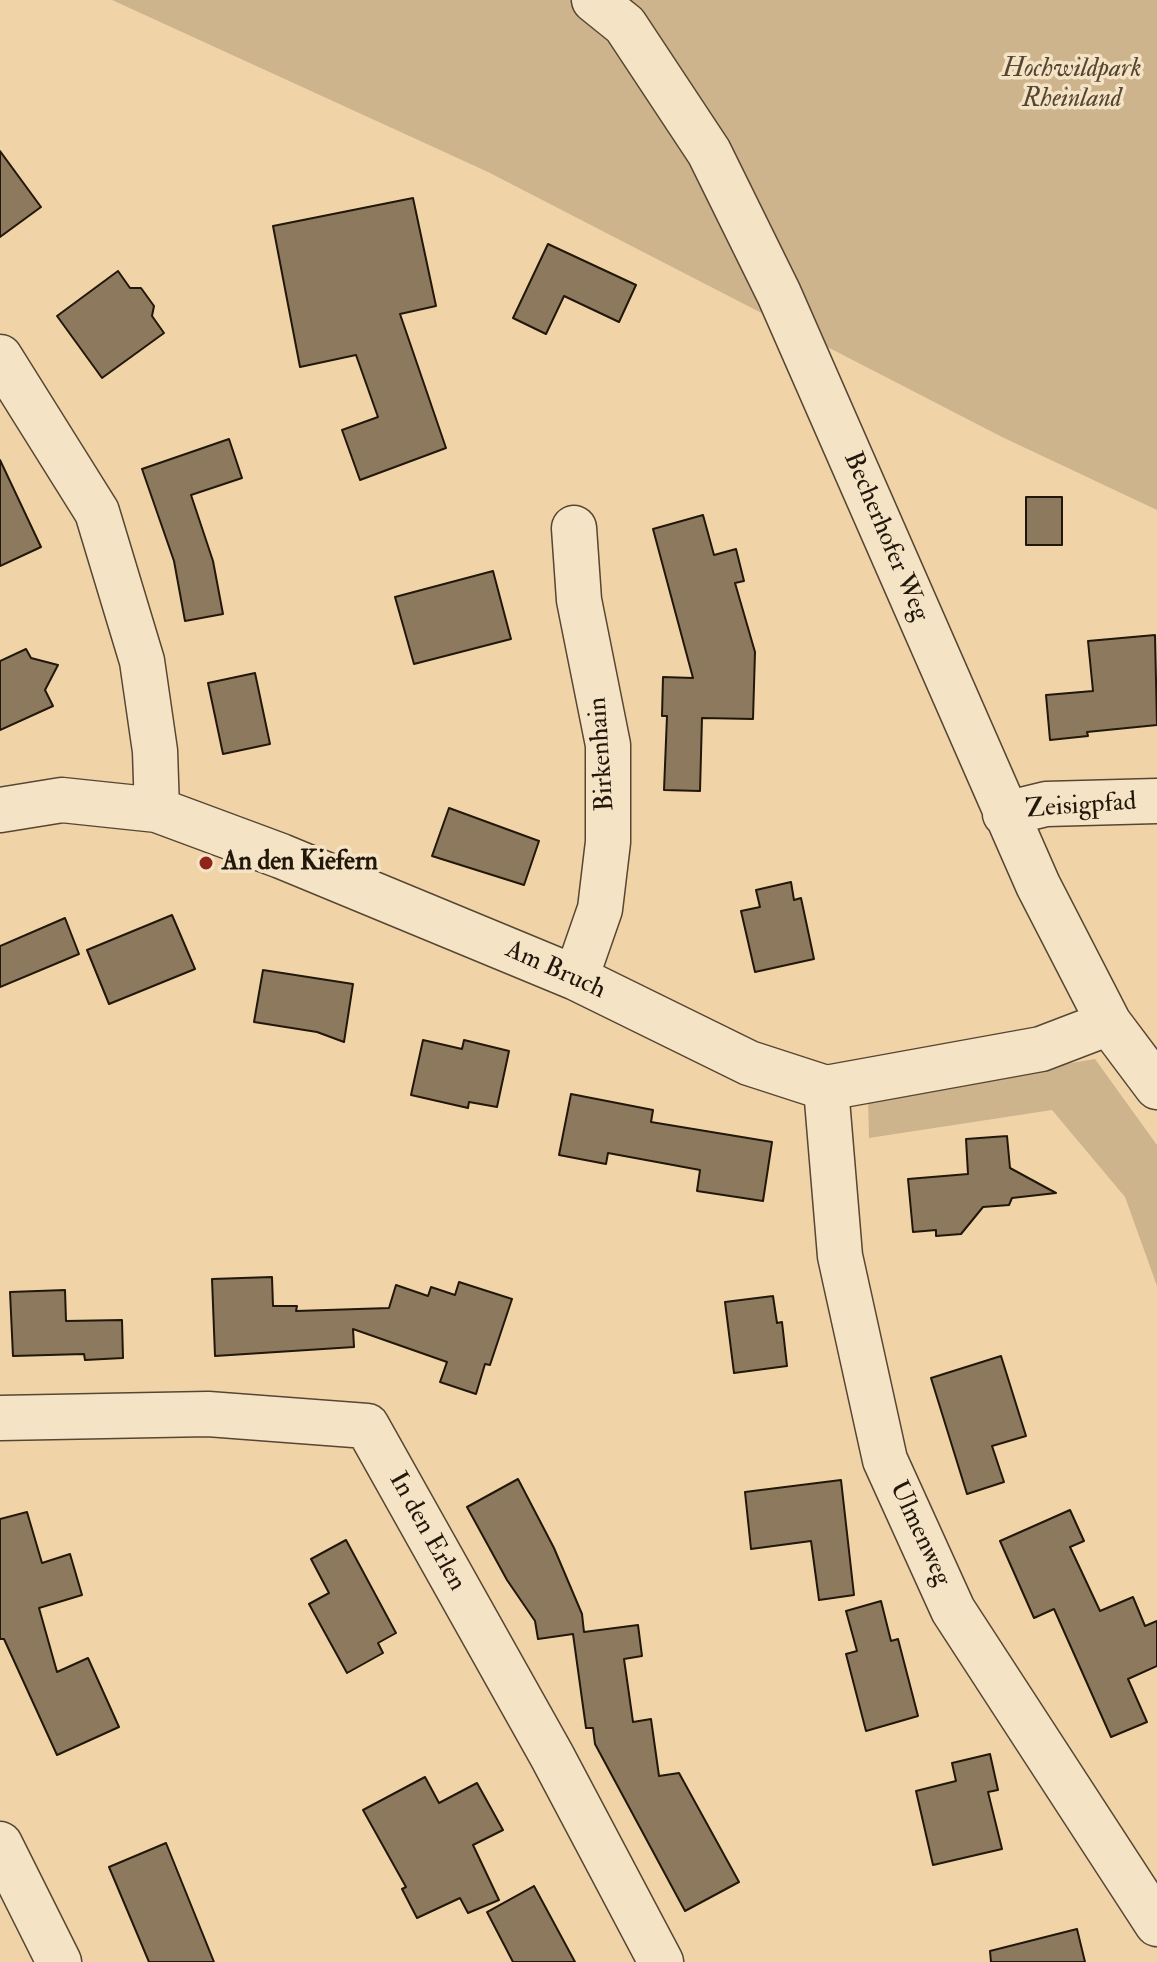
<!DOCTYPE html>
<html>
<head>
<meta charset="utf-8">
<style>
	body { margin:0 }
	canvas { display:block; background:#f0d4a8 }
</style>
</head>
<body>
<canvas width="1157" height="1962"></canvas>
<script>
const ctx = document.querySelector('canvas').getContext('2d');
ctx.lineJoin = 'round';
function fillPath(path, color) {
  ctx.fillStyle = color;
  ctx.fill(path, 'evenodd');
}
function poly(rows) {
  const path = new Path2D();
  for (const r of rows) {
    path.moveTo(r[0], r[1]);
    for (let i = 2; i < r.length; i += 2) path.lineTo(r[i], r[i + 1]);
  }
  return path;
}
function trace(path, color, width, dash) {
  ctx.strokeStyle = color;
  ctx.lineWidth = width;
  ctx.lineCap = dash ? 'butt' : 'round';
  ctx.setLineDash(dash || []);
  ctx.stroke(path);
}
function write(font, color, halo, rows, align = 'center') {
  ctx.font = font + ' "IM FELL Double Pica",serif';
  ctx.lineWidth = 7;
  ctx.setLineDash([]);
  ctx.textBaseline = 'middle';
  ctx.strokeStyle = halo;
  ctx.fillStyle = color;
  for (const [text, x, y, turn = 0] of rows) {
    ctx.save();
    ctx.translate(x, y);
    ctx.rotate((+turn || 0) * Math.PI / 180);
    ctx.textAlign = isNaN(turn) ? turn : align;
    if (halo) ctx.strokeText(text, 0, 0);
    ctx.fillText(text, 0, 0);
    ctx.restore();
  }
}
fillPath(poly([
	[112,0,1157,0,1157,510,1002,437,488,172],
	[1095,1059,1157,1145,1157,1286,1125,1197,1052,1110,869,1138,868,1097]
]), '#cdb48d');
const building = poly([
	[0,151,41,207,0,237,0,151],
	[413,198,436,306,400,314,446,448,360,480,342,430,378,417,356,355,300,367,273,226,413,198],
	[548,244,636,285,619,322,564,296,546,334,513,318,548,244],
	[118,271,130,288,141,288,154,306,152,316,164,333,102,378,57,316,118,271],
	[229,439,242,478,191,495,213,561,223,614,185,621,174,561,142,469,229,439],
	[0,460,41,547,0,566,0,460],
	[1026,497,1062,497,1062,545,1026,545,1026,497],
	[703,515,714,555,736,549,744,581,735,583,755,652,753,719,702,718,700,791,664,790,667,716,662,716,663,677,693,678,653,529,703,515],
	[493,571,511,639,414,664,395,597,493,571],
	[1155,635,1157,725,1087,732,1088,736,1050,740,1046,695,1093,691,1088,641,1155,635],
	[26,649,31,658,58,665,45,690,53,706,0,730,0,661,26,649],
	[255,673,270,744,223,754,208,683,255,673],
	[449,808,539,841,524,885,432,856,449,808],
	[791,882,794,900,801,898,814,959,755,972,741,911,760,907,756,890,791,882],
	[172,915,195,969,109,1004,87,950,172,915],
	[65,918,79,954,0,987,0,946,65,918],
	[263,970,353,984,344,1042,317,1032,254,1022,263,970],
	[423,1040,462,1049,464,1040,509,1051,497,1107,469,1102,468,1108,411,1095,423,1040],
	[571,1094,653,1110,651,1122,772,1142,763,1201,697,1191,700,1170,608,1153,606,1164,559,1155,571,1094],
	[1007,1136,1010,1168,1056,1193,1012,1198,1009,1205,983,1207,961,1234,936,1236,936,1230,913,1232,908,1179,968,1174,966,1139,1007,1136],
	[272,1277,273,1306,297,1306,296,1311,389,1308,396,1285,428,1296,431,1287,455,1295,459,1282,512,1299,490,1365,485,1364,476,1394,440,1382,447,1362,353,1329,354,1347,215,1356,212,1279,272,1277],
	[65,1290,66,1321,122,1320,123,1358,85,1360,84,1354,13,1356,10,1292,65,1290],
	[773,1296,777,1323,782,1322,787,1366,734,1373,725,1302,773,1296],
	[1001,1356,1026,1436,992,1446,1004,1482,967,1494,931,1378,1001,1356],
	[518,1479,554,1548,582,1614,584,1632,638,1625,642,1656,624,1659,633,1722,651,1719,659,1776,679,1773,739,1882,685,1911,595,1744,593,1728,586,1728,573,1634,538,1639,535,1621,507,1580,467,1507,518,1479],
	[841,1480,854,1595,819,1600,811,1541,751,1549,745,1492,841,1480],
	[1070,1510,1084,1541,1070,1547,1100,1611,1133,1597,1145,1626,1157,1621,1157,1666,1128,1679,1147,1722,1111,1737,1054,1609,1034,1618,1000,1541,1070,1510],
	[27,1512,42,1563,70,1554,82,1595,39,1608,57,1672,88,1658,119,1727,57,1755,4,1639,0,1639,0,1519,27,1512],
	[346,1540,396,1633,378,1643,383,1653,347,1673,309,1604,329,1593,311,1559,346,1540],
	[881,1601,891,1641,898,1639,918,1716,866,1731,846,1654,857,1651,846,1611,881,1601],
	[990,1754,998,1790,988,1792,1002,1849,933,1865,916,1791,956,1781,952,1763,990,1754],
	[425,1777,439,1803,477,1783,503,1830,473,1845,499,1900,468,1913,460,1898,417,1918,402,1889,406,1887,363,1810,425,1777],
	[166,1843,214,1962,149,1962,109,1867,166,1843],
	[534,1886,575,1962,513,1962,487,1912,534,1886],
	[1077,1929,1085,1962,991,1962,990,1951,1077,1929]
]);
fillPath(building, '#8d795d');
trace(building, '#22170b', 2);
const minor = poly([
	[594,0,625,25,709,152,779,294,1038,885,1109,1023,1157,1087],
	[0,357,97,512,142,661,155,751,157,810],
	[574,528,579,600,608,745,608,842,600,909,576,978],
	[0,810,62,800,157,810,281,856,576,978,749,1063,826,1088,1041,1049,1109,1023],
	[1005,814,1046,804,1157,801],
	[826,1088,840,1256,885,1460,953,1610,1157,1924],
	[0,1418,208,1414,367,1426,552,1756,661,1962],
	[0,1844,59,1962]
]);
trace(minor, '#564632', 47);
trace(minor, '#f5e3c6', 44);
for (const [x, y, r, color] of [
	[206,863,8,"#8f2418"]
]) {
  const dot = new Path2D();
  dot.arc(x, y, r, 0, 2 * Math.PI);
  ctx.fillStyle = color;
  ctx.fill(dot);
  trace(dot, '#f5e3c6', 3);
}
write('italic 26px', '#554632', '#f5e3c6', [
	["Hochwildpark",1072,70],
	["Rheinland",1072,100]
]);
write('26px', '#22170b', '#f5e3c6', [
	["Becherhofer Weg",885,537,67],
	["Birkenhain",603,754,-94],
	["Zeisigpfad",1081,807,-4],
	["Am Bruch",555,971,24],
	["In den Erlen",426,1532,61],
	["Ulmenweg",919,1534,65]
]);
write('bold 26px', '#22170b', '#f5e3c6', [
	["An den Kiefern",222,863]
], 'left');
</script>
</body>
</html>
